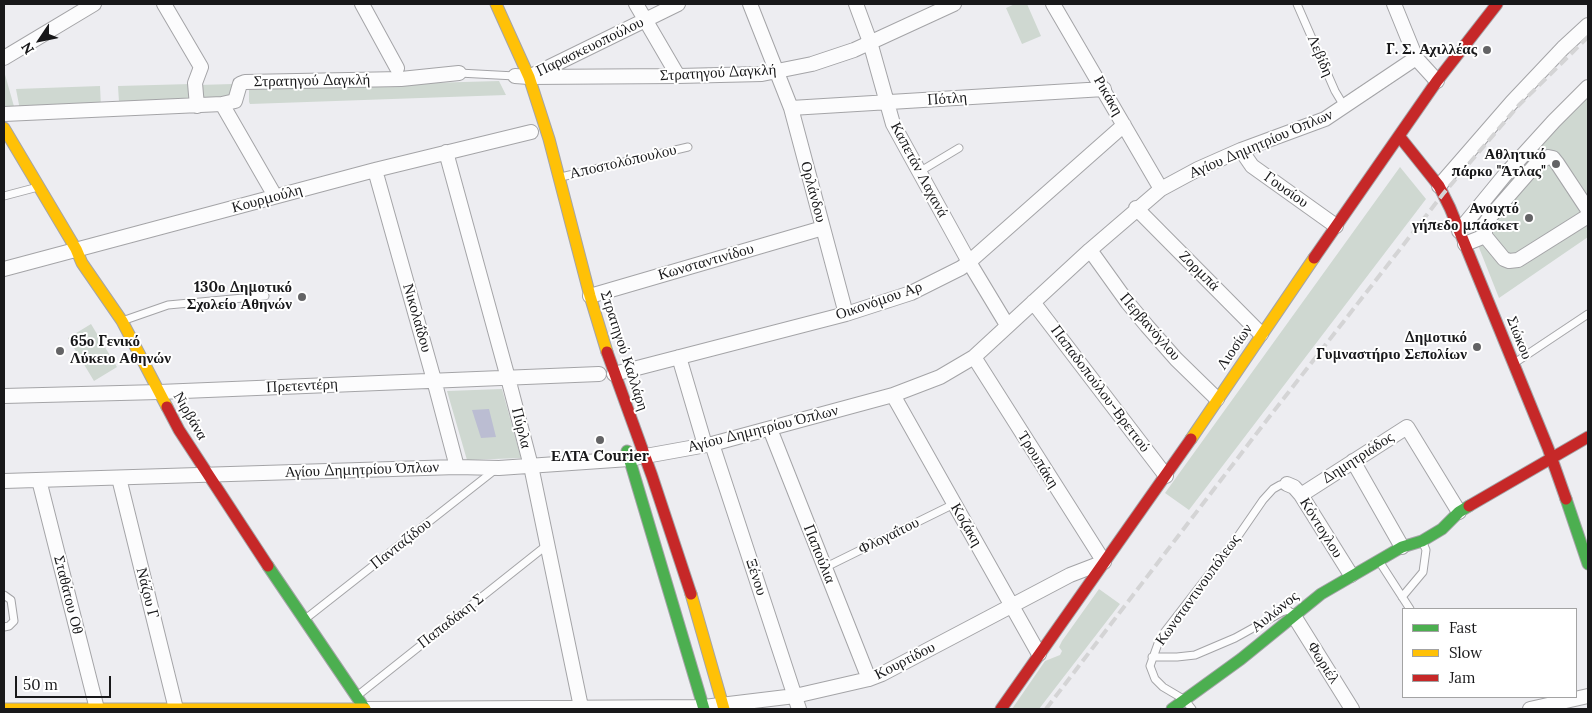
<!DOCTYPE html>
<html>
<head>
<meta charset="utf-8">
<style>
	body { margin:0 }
	#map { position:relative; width:1592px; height:713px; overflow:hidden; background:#ededf1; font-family:Lora,serif }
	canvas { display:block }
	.frame { position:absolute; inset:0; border:5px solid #18181a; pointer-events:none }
	.legend { position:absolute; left:1402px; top:608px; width:175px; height:90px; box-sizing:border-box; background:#fff; border:1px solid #a3a3a3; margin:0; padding:6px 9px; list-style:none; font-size:15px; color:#18181a }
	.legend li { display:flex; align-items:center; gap:10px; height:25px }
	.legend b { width:25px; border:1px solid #a3a3a3 }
	.north { position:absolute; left:15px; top:15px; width:50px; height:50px; -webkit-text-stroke:4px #fff; paint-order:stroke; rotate:236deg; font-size:14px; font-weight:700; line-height:20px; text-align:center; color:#18181a }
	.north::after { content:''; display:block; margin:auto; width:18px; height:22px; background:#18181a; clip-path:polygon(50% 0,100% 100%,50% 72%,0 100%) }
	.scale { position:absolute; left:15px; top:676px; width:96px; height:22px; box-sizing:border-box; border:2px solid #18181a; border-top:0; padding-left:6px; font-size:15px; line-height:18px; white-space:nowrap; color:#18181a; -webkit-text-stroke:4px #fff; paint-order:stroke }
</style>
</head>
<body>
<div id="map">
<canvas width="1592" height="713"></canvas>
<div class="frame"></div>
<ul class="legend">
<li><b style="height:6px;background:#4caf50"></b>Fast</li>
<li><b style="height:6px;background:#ffc107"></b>Slow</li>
<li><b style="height:6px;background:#c62828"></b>Jam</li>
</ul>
<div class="north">N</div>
<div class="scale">50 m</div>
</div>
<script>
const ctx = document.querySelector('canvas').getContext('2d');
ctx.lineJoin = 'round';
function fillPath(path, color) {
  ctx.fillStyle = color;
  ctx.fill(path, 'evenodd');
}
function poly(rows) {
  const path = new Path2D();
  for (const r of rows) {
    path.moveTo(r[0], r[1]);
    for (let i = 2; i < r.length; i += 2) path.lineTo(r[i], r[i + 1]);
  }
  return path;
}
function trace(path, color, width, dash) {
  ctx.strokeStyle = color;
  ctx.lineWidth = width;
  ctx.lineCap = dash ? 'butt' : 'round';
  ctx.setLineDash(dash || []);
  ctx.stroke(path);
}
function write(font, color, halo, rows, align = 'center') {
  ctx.font = font + ' Lora,serif';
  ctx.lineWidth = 4;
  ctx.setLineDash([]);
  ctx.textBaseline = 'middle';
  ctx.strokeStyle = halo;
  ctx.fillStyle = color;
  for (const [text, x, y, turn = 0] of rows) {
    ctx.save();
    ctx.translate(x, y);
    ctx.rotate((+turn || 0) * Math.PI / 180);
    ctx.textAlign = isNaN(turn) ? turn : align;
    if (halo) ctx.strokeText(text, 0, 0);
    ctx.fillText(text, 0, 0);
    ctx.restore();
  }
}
fillPath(poly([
	[1015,4,1027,4,1041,36,1022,44,1006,8],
	[4,71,15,110,4,107],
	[499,81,506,95,250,104,249,102,249,90,250,88],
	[191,84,193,103,119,102,118,86],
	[233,84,231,93,223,100,199,102,198,85],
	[100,86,101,107,20,110,16,89],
	[1588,95,1588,237,1499,298,1470,225],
	[1400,167,1426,199,1189,510,1165,493],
	[91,324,117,367,94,381,68,338],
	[502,389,521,458,467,460,447,391],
	[1099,589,1120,604,1039,709,1012,709,1045,661,1060,655,1062,651,1059,647,1062,641]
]), '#cfd8d1');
fillPath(poly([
	[489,409,496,437,481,438,472,410]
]), '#bbbdd2');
const lane = poly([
	[1297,4,1335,91,1344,106],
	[459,73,515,76],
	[919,172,959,148],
	[561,177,688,147],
	[4,196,38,187],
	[125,320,168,305,265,296],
	[1516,362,1588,314],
	[1379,561,1410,609],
	[824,568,954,504],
	[4,595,11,600,14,621,9,626,4,627],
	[1402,597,1423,572,1426,550,1423,543],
	[304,620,496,469],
	[1152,657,1177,657,1195,655,1235,638,1282,612,1288,610,1292,614],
	[357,696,547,545],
	[1192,709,1185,700,1163,687,1155,679,1150,666,1160,638,1234,542,1263,500,1273,489,1280,485,1287,484]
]);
const street = poly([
	[164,4,201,67,195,83,197,106],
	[362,4,397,68],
	[636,4,678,76],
	[750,4,791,108,846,314],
	[856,4,870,42,893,124,969,262,1007,325],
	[1053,4,1161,189],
	[1394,4,1416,58,1437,81],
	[4,58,94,4],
	[533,75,678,4],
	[515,76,529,77,678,76,762,74,812,64,854,50,954,4],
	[222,104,275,196],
	[791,108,1104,89],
	[4,114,222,104,235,101,240,84,245,82,401,79,459,73],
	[1241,150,1252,166,1336,226],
	[446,152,508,378,531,466,581,707],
	[375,170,434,380,457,467],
	[1439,186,1512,102,1563,48,1588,25],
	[1136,208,1261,334],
	[1459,231,1504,176,1554,121,1588,87],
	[1485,236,1485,224,1489,218,1537,163,1548,157,1553,158,1557,163,1588,210],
	[1465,244,1485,236,1504,259,1509,261,1518,260,1588,216],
	[1090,250,1128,303,1147,326,1176,359,1217,399],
	[4,269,375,170,531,132],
	[590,296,823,228],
	[1033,302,1166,476],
	[679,357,705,445],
	[614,374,846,314,911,293,961,268,969,262,1124,125],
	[893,395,1039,654],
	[4,396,159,392,599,374],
	[770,429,869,679],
	[712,444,799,709],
	[1353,461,1402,547],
	[119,478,176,709],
	[39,480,97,709],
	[4,481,457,467,499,468,629,459,712,444,893,395,940,377,974,357,1090,250,1161,189,1198,169,1241,150,1325,119,1416,58],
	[1287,484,1294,487,1301,495,1351,575],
	[1301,495,1407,427,1459,512],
	[1294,616,1352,709],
	[365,709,704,707,795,696,869,679,882,674,1070,575,1104,562,974,357],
	[1530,709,1588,696]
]);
const fast = poly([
	[627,451,704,709],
	[1566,499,1588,564],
	[268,566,365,709],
	[1172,709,1241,659,1321,594,1402,547,1422,541,1442,529,1459,512,1469,506]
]);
const slow = poly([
	[496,4,529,77,549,139,590,296,607,352],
	[4,128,76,249,82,263,122,321,167,407],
	[1191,439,1314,258],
	[691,594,724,709],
	[4,709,365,709]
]);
const jam = poly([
	[1399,136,1439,186,1450,208,1548,448,1566,499],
	[1314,258,1437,81,1497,4],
	[607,352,652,476,691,594],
	[167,407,179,430,268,566],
	[1469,506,1588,437],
	[1001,709,1191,439]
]);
trace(lane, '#a4a4a7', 9);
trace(street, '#a4a4a7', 16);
trace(fast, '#a4a4a7', 13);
trace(slow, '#a4a4a7', 13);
trace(jam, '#a4a4a7', 13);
trace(lane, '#fcfcfd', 7);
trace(street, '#fcfcfd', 14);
trace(fast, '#4caf50', 11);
trace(slow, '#ffc107', 11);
trace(jam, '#c62828', 11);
trace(poly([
	[1046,709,1263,425,1443,194,1519,105,1588,37]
]), '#d4d4d5', 4, [10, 5]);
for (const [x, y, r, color] of [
	[1487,50,5,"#636365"],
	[1556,164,5,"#636365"],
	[1529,218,5,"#636365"],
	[302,297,5,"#636365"],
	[1477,347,5,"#636365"],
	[60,351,5,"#636365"],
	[600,440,5,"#636365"]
]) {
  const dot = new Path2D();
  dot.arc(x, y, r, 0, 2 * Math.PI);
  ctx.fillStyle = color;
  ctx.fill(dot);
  trace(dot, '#fff', 2);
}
write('15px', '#18181a', '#fff', [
	["Παρασκευοπούλου",590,47,-26],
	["Λεβίδη",1320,56,67],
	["Στρατηγού Δαγκλή",718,73,-3],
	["Στρατηγού Δαγκλή",312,81,-1],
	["Ρικάκη",1108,96,60],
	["Πότλη",947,99,-4],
	["Αγίου Δημητρίου Όπλων",1261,144,-23],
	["Αποστολόπουλου",623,162,-13],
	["Καπετάν Λαχανά",919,170,62],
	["Γουσίου",1286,190,35],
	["Ορλάνδου",813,192,75],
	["Κουρμούλη",267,199,-15],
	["Κωνσταντινίδου",706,262,-16],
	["Ζορμπά",1199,271,45],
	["Οικονόμου Αρ",879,301,-19],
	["Νικολαΐδου",417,318,74],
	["Περβανόγλου",1150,327,49],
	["Σιώκου",1519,338,68],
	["Λιοσίων",1235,347,-56],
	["Στρατηγού Καλλάρη",624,351,72],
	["Πρετεντέρη",302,386,-3],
	["Παπαδοπούλου-Βρεττού",1100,389,53],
	["Νιρβάνα",190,416,60],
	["Πύρλα",521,428,76],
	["Αγίου Δημητρίου Όπλων",763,429,-14],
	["Δημητριάδος",1358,458,-33],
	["Τρουπάκη",1038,460,58],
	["Αγίου Δημητρίου Όπλων",362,470,-2],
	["Κοζάκη",966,525,60],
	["Κόντογλου",1321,528,58],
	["Φλογαΐτου",889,536,-26],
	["Πανταζίδου",401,544,-38],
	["Παπούλια",819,554,68],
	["Ξένου",756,577,72],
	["Κωνσταντινουπόλεως",1198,590,-54],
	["Νάζου Γ",147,593,76],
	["Σταθάτου Οθ",68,595,76],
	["Αυλώνος",1275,612,-39],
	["Παπαδάκη Σ",451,621,-38],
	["Κουρτίδου",905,661,-27],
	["Φωριέλ",1323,663,58]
]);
write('bold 15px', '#18181a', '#fff', [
	["Γ. Σ. Αχιλλέας",1477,50],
	["Αθλητικό",1546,155],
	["πάρκο \"Άτλας\"",1546,172],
	["Ανοιχτό",1519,209],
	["γήπεδο μπάσκετ",1519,226],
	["130ο Δημοτικό",292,288],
	["Σχολείο Αθηνών",292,305],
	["Δημοτικό",1467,338],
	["Γυμναστήριο Σεπολίων",1467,355],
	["65ο Γενικό",70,342,"left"],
	["Λύκειο Αθηνών",70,359,"left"],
	["ΕΛΤΑ Courier",600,457,"center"]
], 'right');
</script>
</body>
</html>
